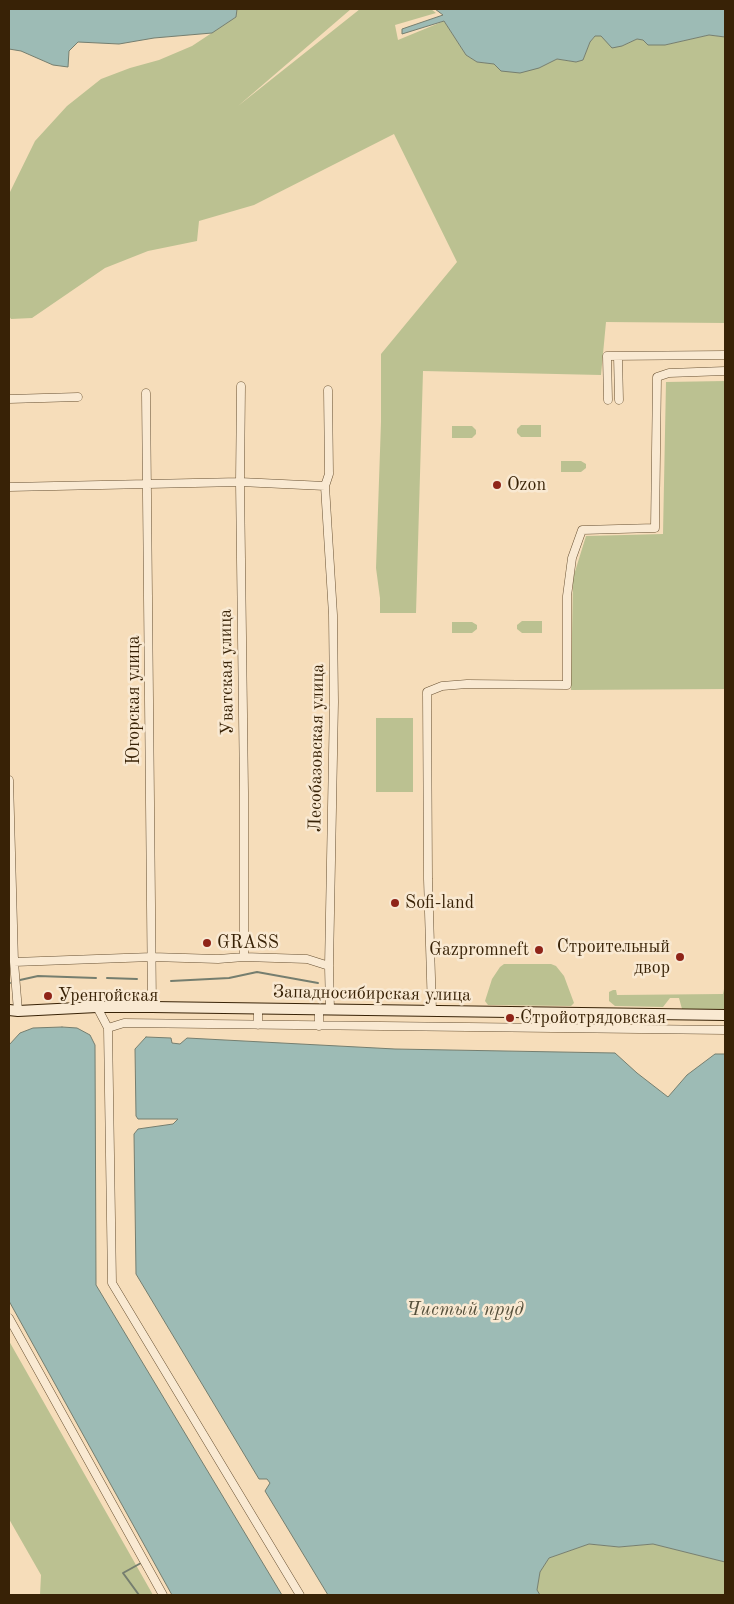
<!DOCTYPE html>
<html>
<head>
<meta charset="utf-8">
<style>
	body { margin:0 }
	#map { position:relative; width:734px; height:1604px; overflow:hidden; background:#f6ddba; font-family:"Old Standard TT",serif }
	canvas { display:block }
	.frame { position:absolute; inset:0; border:10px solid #382206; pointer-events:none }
</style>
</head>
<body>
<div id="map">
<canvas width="734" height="1604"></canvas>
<div class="frame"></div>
</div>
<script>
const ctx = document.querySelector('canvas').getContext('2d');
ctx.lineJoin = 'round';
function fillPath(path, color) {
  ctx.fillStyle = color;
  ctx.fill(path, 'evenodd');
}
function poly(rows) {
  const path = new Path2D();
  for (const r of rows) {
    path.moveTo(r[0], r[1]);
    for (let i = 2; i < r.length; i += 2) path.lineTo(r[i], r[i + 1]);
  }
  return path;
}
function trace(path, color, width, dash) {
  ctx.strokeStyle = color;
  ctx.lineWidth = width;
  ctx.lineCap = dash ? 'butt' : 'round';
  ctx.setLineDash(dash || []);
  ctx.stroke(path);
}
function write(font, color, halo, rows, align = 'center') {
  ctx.font = font + ' "Old Standard TT",serif';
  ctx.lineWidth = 5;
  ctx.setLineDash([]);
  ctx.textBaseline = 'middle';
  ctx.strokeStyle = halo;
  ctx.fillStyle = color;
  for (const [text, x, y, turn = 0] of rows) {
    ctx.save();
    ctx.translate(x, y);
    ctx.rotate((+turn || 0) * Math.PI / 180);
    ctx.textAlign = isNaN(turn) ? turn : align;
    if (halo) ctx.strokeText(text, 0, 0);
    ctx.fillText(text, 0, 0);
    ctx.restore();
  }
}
fillPath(poly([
	[237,9,351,9,238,106,360,9,431,9,436,13,395,25,398,40,444,21,466,55,477,62,539,68,557,59,576,62,583,60,590,42,595,36,601,36,622,46,637,39,643,40,648,45,665,45,709,35,725,37,725,323,606,322,601,375,423,371,416,613,380,613,380,598,376,568,381,422,381,354,457,262,394,134,254,205,199,221,197,241,148,251,105,268,32,318,11,319,9,316,9,194,35,141,67,106,101,79,130,68,159,60,192,46,236,17],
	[725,381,725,689,571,690,573,578,586,536,663,534,666,382],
	[521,425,541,425,541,437,521,437,517,433,517,429],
	[452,426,472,426,476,430,476,434,472,438,452,438],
	[561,461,581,461,586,464,586,468,581,472,561,472],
	[522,621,542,621,542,633,522,633,517,629,517,625],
	[452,622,472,622,477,625,477,629,472,633,452,633],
	[376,718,413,718,413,792,376,792],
	[504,964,551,964,556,966,564,976,574,1003,571,1006,488,1005,485,1001,492,979,500,967],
	[724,989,725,989,725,1009,723,1010,682,1009,679,998,670,998,663,1007,615,1006,609,1001,609,992,613,990,616,990,617,995,723,994],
	[9,1341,153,1595,40,1595,41,1575,9,1519],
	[589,1544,619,1547,653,1544,725,1562,725,1595,540,1595,537,1590,540,1572,549,1558]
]), '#bbc191');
const water = poly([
	[9,9,237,9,236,17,212,33,154,38,119,44,78,42,69,51,68,67,53,65,21,51,9,49,9,9],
	[435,9,725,9,725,37,709,35,665,45,648,45,643,40,637,39,622,46,612,48,601,36,595,36,590,42,583,60,576,62,557,59,539,68,520,73,501,71,494,64,477,62,466,55,444,21,402,34,402,29,443,15,435,9],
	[62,1027,77,1028,90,1035,95,1045,96,1285,282,1595,172,1595,9,1301,9,1045,20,1033,33,1028,62,1027],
	[146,1037,171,1038,172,1043,180,1044,187,1038,395,1049,615,1053,637,1073,668,1097,687,1075,715,1054,725,1054,725,1562,653,1544,619,1547,589,1544,549,1558,540,1572,537,1590,540,1595,328,1595,265,1491,270,1483,267,1479,259,1479,136,1274,134,1134,138,1129,173,1124,178,1119,138,1119,136,1116,135,1049,146,1037]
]);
fillPath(water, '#9dbbb5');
trace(water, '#757e6f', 1);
trace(poly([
	[107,978,137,979],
	[20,980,38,976,96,978],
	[171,981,229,978,257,972,318,983],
	[9,983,10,983],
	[139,1595,123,1573,141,1563]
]), '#757e6f', 2);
const street = poly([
	[618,356,619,400],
	[241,386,240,482,244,792,244,957],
	[328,390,329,474,325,486,333,615,334,702,329,966,330,1010],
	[146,393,152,1007],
	[9,399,78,397],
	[608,400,607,356,725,355],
	[9,487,240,482,325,486],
	[9,780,14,962,18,1011],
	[14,962,152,957,218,959,244,957,307,959,329,966],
	[97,1007,108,1028,112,1283,300,1595],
	[319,1010,319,1026],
	[432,1011,428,879,427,692,442,686,467,684,567,685,567,596,572,558,582,530,655,528,657,377,669,373,725,371],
	[258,1025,258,1009],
	[108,1028,124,1023,725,1030],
	[9,1318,163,1595]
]);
const secondary = poly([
	[9,1010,18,1011,97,1007,152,1007,725,1015]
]);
trace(street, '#685133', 9);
trace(secondary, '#382206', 12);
trace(street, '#f9e9d2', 8);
trace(secondary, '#f9e9d2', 10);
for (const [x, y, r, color] of [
	[497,485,5,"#8f2418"],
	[395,903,5,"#8f2418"],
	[207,943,5,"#8f2418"],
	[539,950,5,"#8f2418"],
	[680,957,5,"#8f2418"],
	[48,996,5,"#8f2418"],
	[510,1018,5,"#8f2418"]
]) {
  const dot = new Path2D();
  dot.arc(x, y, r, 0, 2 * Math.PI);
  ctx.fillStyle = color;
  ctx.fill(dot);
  trace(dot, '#f9e9d2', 2);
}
write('18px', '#382206', '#f9e9d2', [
	["Ozon",507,485],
	["Sofi-land",405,903],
	["GRASS",217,943],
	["Строительный",670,947,"right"],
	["двор",670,968,"right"],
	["Gazpromneft",529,950,"right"],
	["Уренгойская",58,996],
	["Стройотрядовская",520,1018]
], 'left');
write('18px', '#382206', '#f9e9d2', [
	["Уватская улица",227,672,-91],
	["Югорская улица",134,700,-90],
	["Лесобазовская улица",317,748,-89],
	["Западносибирская улица",372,994,1]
]);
write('italic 19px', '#56503b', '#f9e9d2', [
	["Чистый пруд",465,1310]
]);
</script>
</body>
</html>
